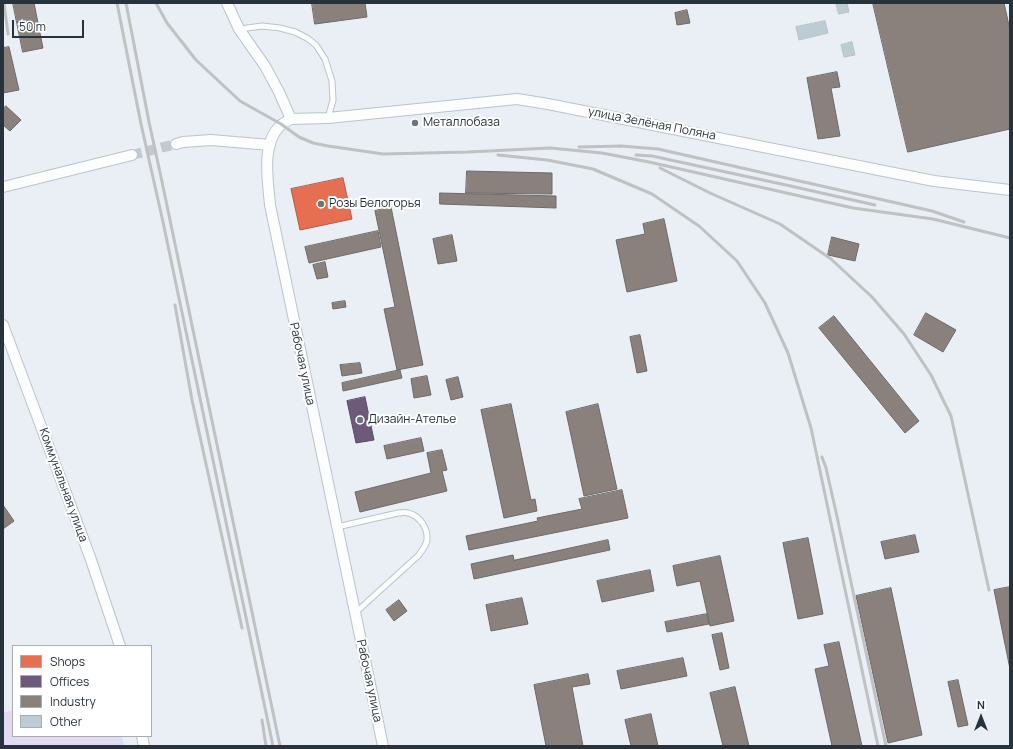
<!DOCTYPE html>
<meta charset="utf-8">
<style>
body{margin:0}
#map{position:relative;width:1013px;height:749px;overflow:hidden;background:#e9eff4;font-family:Manrope,sans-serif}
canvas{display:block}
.frame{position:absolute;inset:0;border:4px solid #27333c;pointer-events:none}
.legend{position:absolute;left:12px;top:645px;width:140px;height:92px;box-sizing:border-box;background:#fff;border:1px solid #a9adb1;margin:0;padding:5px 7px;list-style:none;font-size:12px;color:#27333c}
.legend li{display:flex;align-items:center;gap:8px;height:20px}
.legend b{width:20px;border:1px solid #a9adb1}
.north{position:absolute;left:961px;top:697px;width:40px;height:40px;-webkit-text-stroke:3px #fff;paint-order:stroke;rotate:0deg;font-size:11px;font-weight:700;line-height:16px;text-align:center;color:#27333c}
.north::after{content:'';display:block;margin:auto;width:14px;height:18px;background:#27333c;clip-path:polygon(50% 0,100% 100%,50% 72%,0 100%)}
.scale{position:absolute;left:12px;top:20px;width:72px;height:18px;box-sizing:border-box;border:2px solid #27333c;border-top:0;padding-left:5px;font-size:12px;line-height:14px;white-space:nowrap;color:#27333c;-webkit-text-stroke:3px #fff;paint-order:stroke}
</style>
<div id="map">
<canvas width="1013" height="749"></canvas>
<div class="frame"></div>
<ul class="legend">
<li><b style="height:11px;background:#e76f51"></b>Shops</li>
<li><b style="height:11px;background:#6d597a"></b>Offices</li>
<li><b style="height:11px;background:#8a817c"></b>Industry</li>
<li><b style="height:11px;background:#bbcdd2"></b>Other</li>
</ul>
<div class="north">N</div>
<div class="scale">50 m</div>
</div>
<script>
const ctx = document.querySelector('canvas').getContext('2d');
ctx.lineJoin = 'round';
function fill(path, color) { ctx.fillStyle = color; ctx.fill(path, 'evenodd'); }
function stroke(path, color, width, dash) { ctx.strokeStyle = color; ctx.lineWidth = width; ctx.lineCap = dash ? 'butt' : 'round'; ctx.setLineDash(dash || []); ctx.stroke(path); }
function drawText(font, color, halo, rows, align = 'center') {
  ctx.font = font + ' Manrope,sans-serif'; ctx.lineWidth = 4; ctx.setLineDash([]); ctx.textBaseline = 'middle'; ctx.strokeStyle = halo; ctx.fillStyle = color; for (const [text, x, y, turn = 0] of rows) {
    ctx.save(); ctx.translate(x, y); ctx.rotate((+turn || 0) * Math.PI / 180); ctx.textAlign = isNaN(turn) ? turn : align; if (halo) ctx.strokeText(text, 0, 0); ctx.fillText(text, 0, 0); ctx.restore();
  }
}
fill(new Path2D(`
 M13,710V736H122L124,746H3V713Z`), '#e2daf3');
const shops = new Path2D(`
 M343,178L352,219L300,230L291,189Z`);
fill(shops, '#e76f51');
stroke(shops, '#ad5d4b', 1);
const offices = new Path2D(`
 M365,397L374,440L356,443L347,401Z`);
fill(offices, '#6d597a');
stroke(offices, '#584e67', 1);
const industry = new Path2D(`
 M13,3H34L43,48L23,52Z
 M312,3H365L367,17L315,24Z
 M873,3H1004L1010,30V129L908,152Z
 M687,10L690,23L677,25L675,13Z
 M9,47L19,90L3,93V48Z
 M837,72L840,87L831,88L840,136L818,139L807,78Z
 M6,106L21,120L10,131L3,125V109Z
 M467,171L552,173V194L466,193Z
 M440,193L556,196V208L440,204Z
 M391,207L423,365L397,370L384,309L395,307L375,211Z
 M664,219L677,281L627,292L616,240L645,234L643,224Z
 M378,231L381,247L309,263L305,247Z
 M452,235L457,261L438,264L433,239Z
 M832,237L859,244L855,261L828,255Z
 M325,262L328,277L317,279L313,265Z
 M345,301L346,307L333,309L332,303Z
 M926,313L956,330L943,352L914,335Z
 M834,316L919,421L905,433L819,328Z
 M640,335L647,371L637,373L630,337Z
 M360,363L362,373L342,376L340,365Z
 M400,370L402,378L343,391L342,383Z
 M427,376L431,395L414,398L411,379Z
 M458,377L463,397L451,400L446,380Z
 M511,404L531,500L535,499L537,511L504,518L481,410Z
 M598,404L617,489L584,496L566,412Z
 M421,438L424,451L387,459L384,446Z
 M442,450L447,470L442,471L447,491L360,512L355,492L431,473L427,453Z
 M622,490L628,518L469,550L466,536L538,521L537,518L582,509L579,499Z
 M3,505L14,521L3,529Z
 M915,535L919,552L885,559L881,542Z
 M808,538L823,614L798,619L783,543Z
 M608,540L610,550L474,579L471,564L513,555L514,560Z
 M720,556L734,621L710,626L700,581L677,586L673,566Z
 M650,570L654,591L602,602L597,581Z
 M1010,587V669L994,590Z
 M891,588L922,735L888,743L856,596Z
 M522,598L528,624L491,631L486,605Z
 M399,600L407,611L394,621L386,610Z
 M707,614L709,624L667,632L665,622Z
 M722,633L729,668L720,670L712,635Z
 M839,642L862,746H832L815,669L829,666L824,645Z
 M683,658L687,676L621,689L617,671Z
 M588,674L590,684L572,687L583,746H546L534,685Z
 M958,680L968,725L958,727L948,682Z
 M735,687L749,746H723L710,693Z
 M651,714L658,746H631L625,720Z`);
fill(industry, '#8a817c');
stroke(industry, '#6c6a69', 1);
const building = new Path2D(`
 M836,3H847L849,12L839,14Z
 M825,21L828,33L799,40L796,27Z
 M852,42L855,55L844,57L841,45Z`);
fill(building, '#bbcdd2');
stroke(building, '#b8c2c6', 1);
stroke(new Path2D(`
 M132,155L176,144`), '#c2c9cf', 10, [10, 5]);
const lane = new Path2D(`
 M240,29L262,26L280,28L295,32L307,38L316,45L325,59L332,81L333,100L328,118
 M337,527L398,513C401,513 405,512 408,513C420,516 428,528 427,540C426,546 422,550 419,555L355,613`);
const street = new Path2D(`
 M227,3L239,29L265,66L279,92L291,119C288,121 283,123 280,126C261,144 268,181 270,205L383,746
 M291,119L328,118L517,99L548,104L934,181L1010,190
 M176,144L183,142L211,140L270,145
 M3,187L132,155
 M3,325L90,557L120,646
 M142,736L144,746`);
stroke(lane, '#bbc4ca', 7);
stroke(street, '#bbc4ca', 12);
stroke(lane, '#fcfdfd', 5);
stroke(street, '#fcfdfd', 10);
stroke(new Path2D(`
 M4,3L8,34
 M117,3L141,124L163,222L273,746
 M126,3L149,122L161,177L280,746
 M156,3L167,23L196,60L240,101L281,124L299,137L313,143L328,146L383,154L468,152L550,148L602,153L649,162L853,208L933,219L1010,238
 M579,147L621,146L658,149L932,211L964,222
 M498,155L547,160L593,169L652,194L699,226L737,261L765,303L788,353L811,428L878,746
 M636,155L652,156L786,185L875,205
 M660,168L710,193L780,224L831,259L872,297L904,334L931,375L951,416L989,590
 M175,305L192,400L242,628
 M822,457L826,468L836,512L886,746
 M262,720L266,746`), '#bfc1c3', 3);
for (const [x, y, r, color] of [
 [415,123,4,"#6b757c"],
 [321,204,4,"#6b757c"],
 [360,420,4,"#6b757c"]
]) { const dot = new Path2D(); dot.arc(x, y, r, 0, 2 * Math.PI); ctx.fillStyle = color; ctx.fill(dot); stroke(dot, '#fff', 1.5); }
drawText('12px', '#27333c', '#fff', [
 ["Металлобаза",423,123],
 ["Розы Белогорья",329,204],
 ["Дизайн-Ателье",368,420]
], 'left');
drawText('12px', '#27333c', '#fff', [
 ["улица Зелёная Поляна",652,124,11],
 ["Рабочая улица",302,364,78],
 ["Коммунальная улица",63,485,70],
 ["Рабочая улица",369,681,78]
]);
</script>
